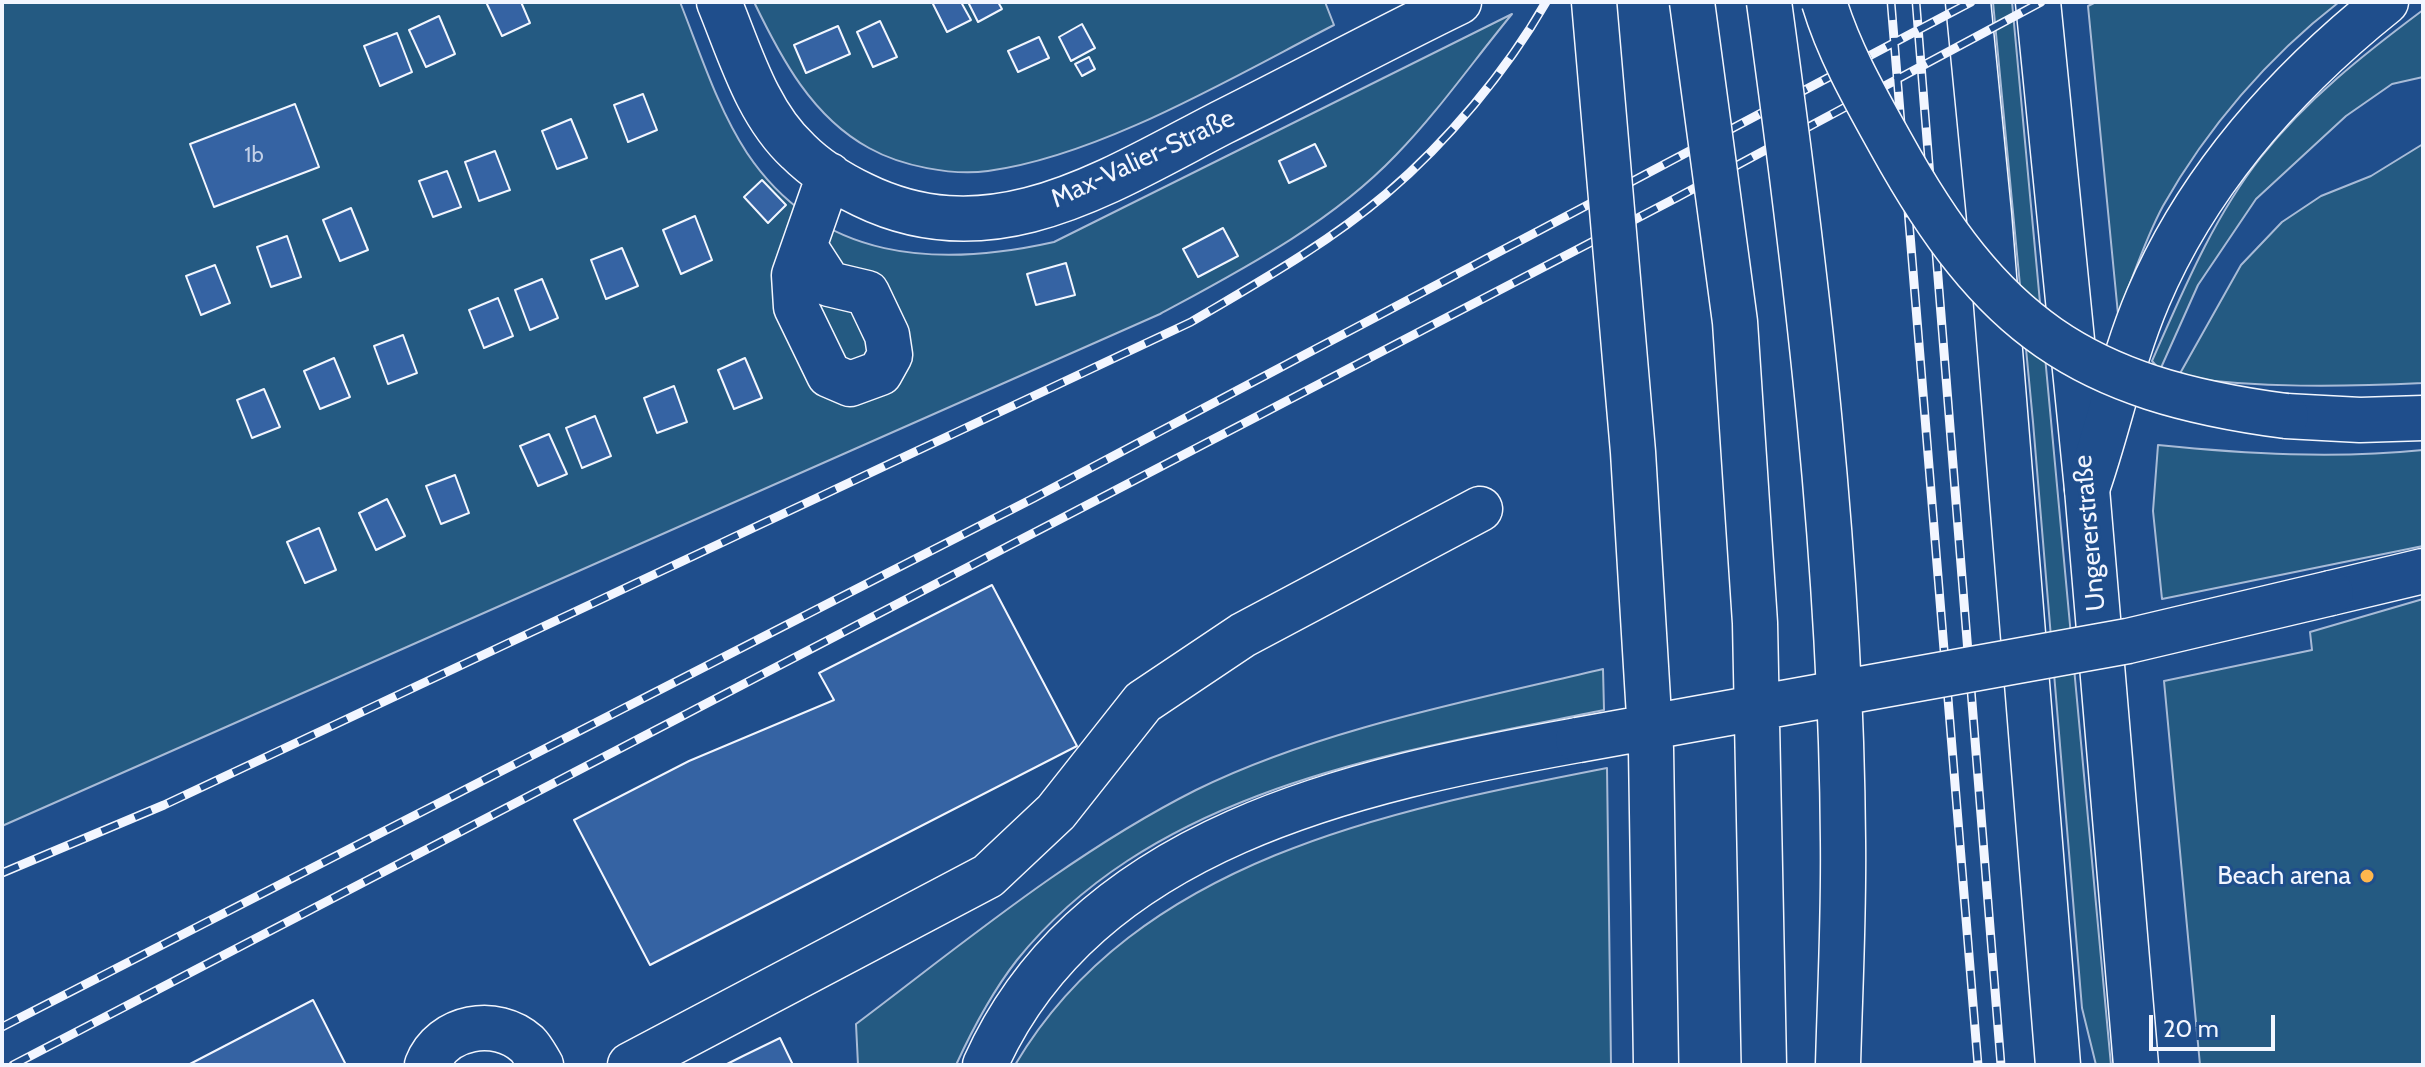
<!DOCTYPE html>
<meta charset="utf-8">
<style>
body{margin:0}
#map{position:relative;width:2425px;height:1067px;overflow:hidden;background:#1f4e8c;font-family:Cabin,sans-serif}
canvas{display:block}
.frame{position:absolute;inset:0;border:4px solid #f2f6ff;pointer-events:none}
.scale{position:absolute;left:2149px;top:1015px;width:126px;height:36px;box-sizing:border-box;border:4px solid #f2f6ff;border-top:0;padding-left:10px;font-size:24px;line-height:28px;white-space:nowrap;color:#f2f6ff;-webkit-text-stroke:6px #1f4e8c;paint-order:stroke}
</style>
<div id="map">
<canvas width="2425" height="1067"></canvas>
<div class="frame"></div>
<div class="scale">20 m</div>
</div>
<script>
const ctx = document.querySelector('canvas').getContext('2d');
ctx.lineJoin = 'round';
function fill(path, color) { ctx.fillStyle = color; ctx.fill(path, 'evenodd'); }
function stroke(path, color, width, dash) { ctx.strokeStyle = color; ctx.lineWidth = width; ctx.lineCap = dash ? 'butt' : 'round'; ctx.setLineDash(dash || []); ctx.stroke(path); }
function drawText(font, color, halo, rows, align = 'center') {
  ctx.font = font + ' Cabin,sans-serif'; ctx.lineWidth = 6; ctx.setLineDash([]); ctx.textBaseline = 'middle'; ctx.strokeStyle = halo; ctx.fillStyle = color; for (const [text, x, y, turn = 0] of rows) {
    ctx.save(); ctx.translate(x, y); ctx.rotate((+turn || 0) * Math.PI / 180); ctx.textAlign = isNaN(turn) ? turn : align; if (halo) ctx.strokeText(text, 0, 0); ctx.fillText(text, 0, 0); ctx.restore();
  }
}
const green = new Path2D(`
 M2,2H680C700,52 717,107 747,153C820,262 938,268 1054,242L1512,14C1474,60 1438,112 1396,155C1330,224 1243,269 1160,314L2,826Z
 M754,2H1325L1334,25C1233,77 1100,156 988,171C952,176 901,166 869,148C812,117 781,58 754,2Z
 M1993,2H2012L2111,1065H2096L2082,1008L2033,422Z
 M2096,2H2339C2268,57 2207,128 2163,206C2145,239 2133,278 2118,314L2088,6Z
 M2423,10V77L2392,84L2346,116L2256,199L2198,285L2160,370L2152,361C2183,291 2213,218 2261,157C2307,99 2364,54 2423,10Z
 M2423,144V383C2341,387 2260,388 2178,377L2241,265L2282,222L2321,196L2371,176Z
 M2158,445C2247,454 2334,459 2423,450V546L2162,599L2153,511Z
 M2423,599V1065H2200L2164,681L2312,650L2310,632Z
 M1603,669L1604,710C1399,752 1157,786 1017,960C992,992 973,1028 956,1065H858L856,1024C966,941 1073,852 1196,790C1317,730 1472,700 1603,669Z
 M1607,768L1611,1065H1015C1137,859 1391,810 1607,768Z`);
fill(green, '#245a82');
stroke(green, '#a8bbd7', 2);
const building = new Path2D(`
 M486,2H521L530,23L502,36Z
 M936,2H961L971,20L947,32L933,4Z
 M968,2H998L1002,9L978,22Z
 M439,16L455,54L426,67L409,30Z
 M880,21L897,57L873,67L857,32Z
 M1082,24L1095,48L1071,61L1059,37Z
 M838,26L850,54L806,73L794,45Z
 M397,33L412,72L380,86L364,46Z
 M1039,37L1049,58L1018,72L1008,51Z
 M1089,57L1095,69L1082,76L1075,64Z
 M643,94L657,130L628,142L614,105Z
 M295,104L319,167L214,207L190,144Z
 M571,119L587,158L557,169L542,131Z
 M1315,144L1326,166L1289,183L1279,161Z
 M495,151L510,190L479,201L465,162Z
 M447,171L461,207L433,217L419,181Z
 M762,180L786,205L768,223L744,197Z
 M351,208L368,250L340,261L323,220Z
 M695,216L712,260L681,274L663,230Z
 M1223,228L1238,256L1198,277L1183,249Z
 M287,236L301,277L271,287L257,247Z
 M622,248L638,286L606,299L591,260Z
 M1066,263L1075,295L1036,305L1027,274Z
 M215,265L230,303L201,315L186,276Z
 M542,279L558,318L530,330L515,290Z
 M498,298L513,336L484,348L469,310Z
 M403,335L417,373L388,384L374,346Z
 M334,358L350,397L320,409L304,371Z
 M745,358L762,398L734,409L718,370Z
 M674,386L687,422L657,433L644,398Z
 M264,389L280,427L252,438L237,400Z
 M595,416L611,456L582,468L566,428Z
 M549,434L567,474L538,486L520,446Z
 M455,475L469,513L441,524L426,486Z
 M387,499L405,536L376,550L359,513Z
 M319,528L336,570L305,583L287,542Z
 M992,585L1077,746L650,965L574,820L689,761L834,700L819,673Z
 M313,1000L346,1065H188Z
 M780,1038L793,1065H725L743,1056Z`);
fill(building, '#3563a3');
stroke(building, '#f2f6ff', 2);
const minor = new Path2D(`
 M719,2C740,53 757,113 798,151C816,169 840,184 863,195C992,258 1107,182 1221,123C1301,83 1379,41 1459,2
 M805,247L829,284L867,293L887,335L890,355L880,373L850,384L829,375L796,307L794,275L829,175
 M427,1065C442,1026 496,1016 527,1044C533,1050 537,1059 541,1065
 M630,1065L988,876L1056,812L1143,702L1243,635L1480,509`);
const major = new Path2D(`
 M1968,2L1989,215L2058,1065
 M2038,2L2087,489L2136,1065`);
const highway = new Path2D(`
 M2286,416L2360,420L2423,418
 M2087,489C2109,426 2122,359 2148,298C2199,178 2286,82 2386,2
 M2331,593L2423,571
 M985,1065C1087,836 1357,780 1578,740`);
stroke(minor, '#f2f6ff', 47);
stroke(major, '#f2f6ff', 47);
stroke(highway, '#f2f6ff', 47);
stroke(minor, '#1f4e8c', 44);
stroke(major, '#1f4e8c', 44);
stroke(highway, '#1f4e8c', 44);
const rail = new Path2D(`
 M1891,2L1978,1065
 M1916,2L2001,1065
 M2,873L164,805L1191,322C1257,283 1327,244 1386,194C1447,142 1506,72 1546,2
 M2,1027L1034,498L1971,2
 M13,1065L1678,197L2041,2`);
stroke(rail, '#f2f6ff', 9);
stroke(rail, '#1f4e8c', 6, [18]);
const highwayBridge = new Path2D(`
 M1594,2L1633,452L1651,749L1656,1065
 M1692,2L1735,322L1755,623L1764,1065
 M1769,2C1807,279 1841,560 1843,841C1844,915 1840,990 1838,1065
 M1824,2C1839,52 1866,99 1891,144C1991,325 2080,389 2286,416
 M1578,740L2128,641L2331,593`);
stroke(highwayBridge, '#f2f6ff', 47, []);
stroke(highwayBridge, '#1f4e8c', 44);
for (const [x, y, r, color] of [
 [2367,876,8,"#ffb74d"]
]) { const dot = new Path2D(); dot.arc(x, y, r, 0, 2 * Math.PI); ctx.fillStyle = color; ctx.fill(dot); stroke(dot, '#1f4e8c', 3); }
drawText('22px', '#c3d1e8', null, [
 ["1b",254,156]
]);
drawText('26px', '#f2f6ff', '#1f4e8c', [
 ["Max-Valier-Straße",1143,159,-25],
 ["Ungererstraße",2090,533,-95]
]);
drawText('26px', '#f2f6ff', '#1f4e8c', [
 ["Beach arena",2351,876]
], 'right');
</script>
